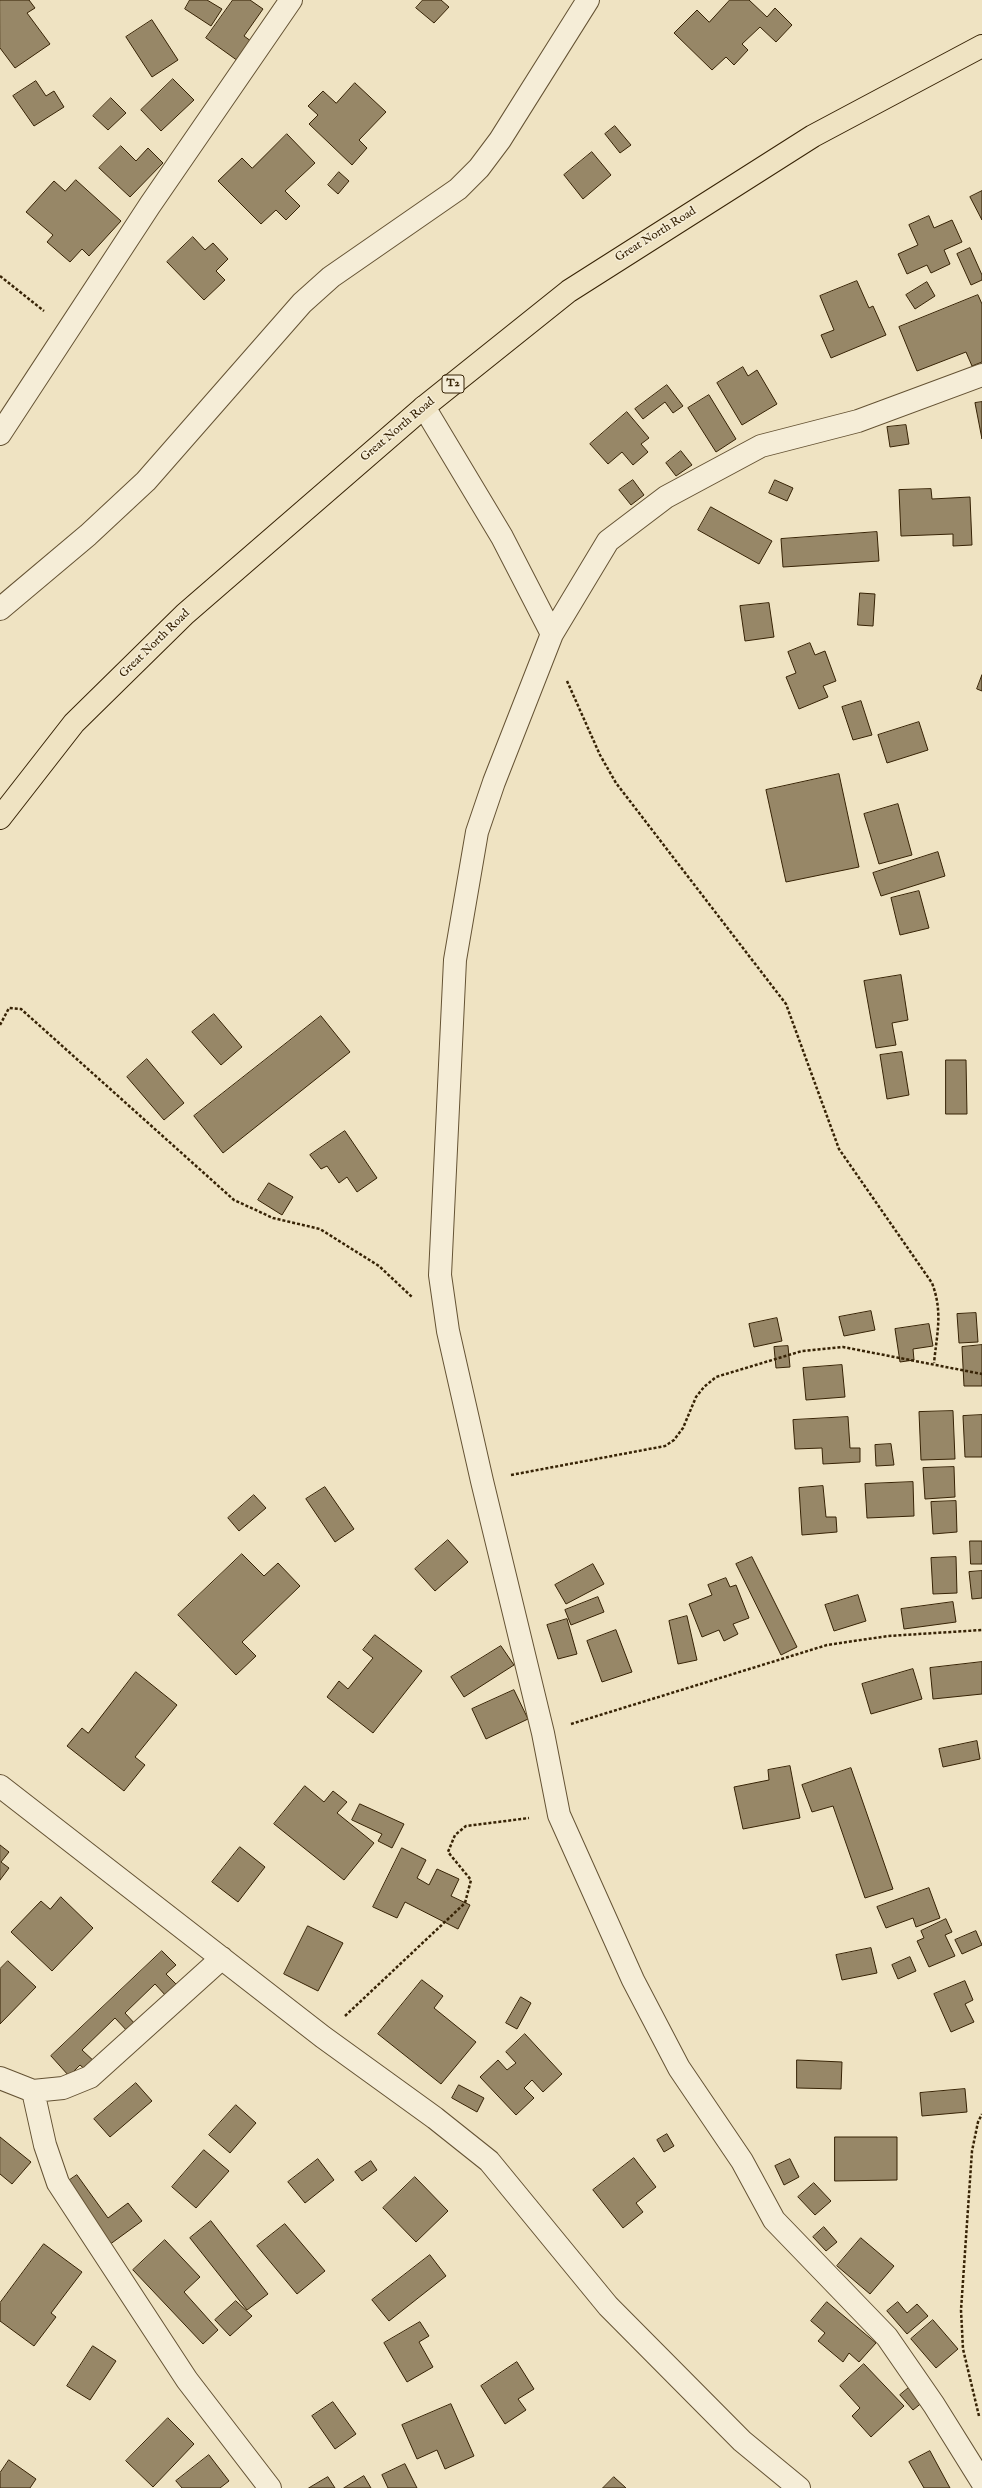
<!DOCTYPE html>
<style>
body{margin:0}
canvas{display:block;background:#efe3c2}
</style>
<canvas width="982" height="2488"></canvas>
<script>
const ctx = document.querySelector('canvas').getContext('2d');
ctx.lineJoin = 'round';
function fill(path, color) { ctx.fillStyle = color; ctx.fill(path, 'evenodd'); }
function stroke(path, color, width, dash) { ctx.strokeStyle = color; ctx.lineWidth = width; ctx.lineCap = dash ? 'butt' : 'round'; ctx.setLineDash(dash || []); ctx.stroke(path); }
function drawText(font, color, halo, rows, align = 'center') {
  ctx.font = font + ' "IM FELL English",serif'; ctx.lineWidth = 3; ctx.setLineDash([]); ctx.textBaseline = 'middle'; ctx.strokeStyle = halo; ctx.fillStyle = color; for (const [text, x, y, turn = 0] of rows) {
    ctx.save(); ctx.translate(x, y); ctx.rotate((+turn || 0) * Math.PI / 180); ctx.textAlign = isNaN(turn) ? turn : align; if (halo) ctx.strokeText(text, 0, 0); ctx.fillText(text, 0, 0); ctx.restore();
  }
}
const building = new Path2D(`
 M0,0H29L35,8L27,13L50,44L15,68L0,48Z
 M190,0H207L222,9L211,26L185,9Z
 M233,0H250L263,9L244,36L259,47L245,66L206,38Z
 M423,0H441L449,7L434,23L416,8Z
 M730,0H749L767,17L775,8L792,25L776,42L760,27L742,44L748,50L734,65L726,57L712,70L674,33L697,10L709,22Z
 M152,20L178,60L152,77L126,37Z
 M173,79L194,100L161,131L141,110Z
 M36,81L46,96L54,91L64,107L34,126L13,96Z
 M355,83L386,112L359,140L367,148L352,165L309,124L318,115L308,106L323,91L336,103Z
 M111,98L126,113L108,130L93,116Z
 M615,126L631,145L620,153L605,134Z
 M287,134L315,163L285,191L300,206L286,220L276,210L261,224L218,181L242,158L252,168Z
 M121,146L136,161L148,148L163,163L130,197L99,168Z
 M592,152L611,175L583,199L564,175Z
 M339,172L349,181L338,194L328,185Z
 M76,180L121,221L89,256L82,249L70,262L47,242L53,235L26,212L54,181L65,191Z
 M982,191V220L970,197Z
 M929,216L934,228L952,220L962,242L944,250L950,264L931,273L927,265L907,274L898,254L918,245L909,225Z
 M193,237L205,250L213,243L228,259L216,271L225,280L204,300L167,262Z
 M970,248L982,275V280L971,285L957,254Z
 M857,281L869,308L873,306L886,335L831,358L821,335L834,330L820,296Z
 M927,282L935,296L915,309L906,295Z
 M978,295L982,304V362L972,366L966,352L917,371L899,327Z
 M743,367L748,376L757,370L777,404L742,425L717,383Z
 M667,385L683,406L673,413L665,402L643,419L635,409Z
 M709,395L736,439L716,452L688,408Z
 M982,402V439L975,403Z
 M627,412L649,438L641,444L648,452L633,465L622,452L608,464L590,444Z
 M906,425L909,444L890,447L887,427Z
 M681,451L692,465L676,476L666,463Z
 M633,480L644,495L631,505L619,490Z
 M775,480L793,488L787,501L769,493Z
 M931,489L932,499L970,497L972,545L953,546V534L901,536L899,490Z
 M711,507L772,541L759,564L698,530Z
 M877,532L879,561L783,567L781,539Z
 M860,593L875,594L873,626L858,625Z
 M769,603L774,637L745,641L740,606Z
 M810,643L815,655L825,651L836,681L823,686L828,697L799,709L786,677L796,673L788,652Z
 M982,675V691L977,689Z
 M861,701L872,735L853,740L842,707Z
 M919,722L928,750L887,763L878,735Z
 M839,774L859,867L786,882L766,790Z
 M898,804L912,855L879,864L864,814Z
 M938,852L945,876L881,896L873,873Z
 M919,891L929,928L900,935L891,898Z
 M901,975L908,1020L892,1023L896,1045L876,1048L864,981Z
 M214,1014L242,1047L221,1065L192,1032Z
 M321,1016L350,1052L223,1153L194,1116Z
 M902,1052L909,1095L887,1099L880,1055Z
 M147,1059L184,1103L164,1120L127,1077Z
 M946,1060H966L967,1114H946Z
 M345,1131L377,1178L357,1192L347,1177L339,1183L327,1166L321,1169L310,1155Z
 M269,1183L293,1197L282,1215L258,1200Z
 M871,1311L875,1330L844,1336L839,1317Z
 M976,1313L978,1342L959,1343L957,1314Z
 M777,1318L782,1341L754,1347L749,1324Z
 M929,1324L933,1346L913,1349L914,1360L900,1362L895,1329Z
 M982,1345V1386H964L962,1347Z
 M788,1346L790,1367L776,1368L774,1347Z
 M842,1365L845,1397L806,1400L803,1368Z
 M953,1411L955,1459L921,1460L919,1412Z
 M982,1415V1457H965L963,1416Z
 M848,1417L850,1448H860V1462L823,1464L822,1448L795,1449L793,1420Z
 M891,1444L894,1465L876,1466L875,1445Z
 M954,1467L955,1497L925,1499L923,1468Z
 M913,1482L914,1516L867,1518L865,1484Z
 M823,1486L826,1517H836L837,1532L802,1535L799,1488Z
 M325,1487L354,1529L335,1542L306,1499Z
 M254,1495L266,1508L239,1531L228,1518Z
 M956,1501L957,1532L933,1534L931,1502Z
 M448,1540L468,1562L435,1591L415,1569Z
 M970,1541H982V1564H971Z
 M242,1554L264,1576L278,1563L300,1586L242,1642L256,1656L236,1675L178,1615Z
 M752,1557L797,1647L781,1655L736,1564Z
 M956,1557L957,1593L933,1594L931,1558Z
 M593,1564L604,1584L566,1604L555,1585Z
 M982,1571V1598L972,1599L969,1572Z
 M726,1578L730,1587L736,1585L749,1618L733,1624L738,1634L724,1641L719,1630L702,1637L689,1604L712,1595L708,1585Z
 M858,1595L866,1621L834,1631L825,1605Z
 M598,1597L604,1612L571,1625L565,1610Z
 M953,1602L956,1622L904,1629L901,1609Z
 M687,1616L697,1660L678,1664L669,1621Z
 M567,1619L577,1654L558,1659L547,1625Z
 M616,1630L632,1672L602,1682L587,1641Z
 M375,1635L422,1671L373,1733L327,1697L339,1681L348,1689L373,1658L363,1650Z
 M501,1646L514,1665L464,1697L451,1677Z
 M982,1662V1694L933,1699L930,1668Z
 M913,1669L922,1699L871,1714L862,1684Z
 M136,1672L177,1705L135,1757L145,1765L124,1791L67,1746L82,1728L88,1733Z
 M514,1690L528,1719L486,1739L472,1709Z
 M977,1741L980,1759L943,1767L939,1749Z
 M790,1766L800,1818L743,1829L734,1787L769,1780L768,1770Z
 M851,1768L893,1889L865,1898L833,1806L812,1812L802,1785Z
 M305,1786L324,1802L333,1791L347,1802L337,1813L374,1843L344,1880L274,1824Z
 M360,1804L404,1824L392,1848L378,1841L382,1834L352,1820Z
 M0,1845L9,1852L1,1862L9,1868L0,1880Z
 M240,1847L265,1867L238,1902L212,1882Z
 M402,1848L426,1860L417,1878L429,1885L437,1869L459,1879L451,1896L470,1905L458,1929L405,1902L397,1918L373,1907Z
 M929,1888L940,1918L916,1927L913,1918L886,1928L877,1907Z
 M61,1897L93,1928L52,1971L11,1932L41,1901L50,1909Z
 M946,1919L952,1932L945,1935L955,1956L929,1967L917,1941L924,1938L921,1931Z
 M308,1926L343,1943L318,1991L284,1974Z
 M976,1931L982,1945L962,1954L955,1940Z
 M871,1948L877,1973L842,1980L836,1955Z
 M162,1951L176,1965L166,1974L178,1986L167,1997L155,1984L125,2013L136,2025L129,2033L115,2018L82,2050L97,2064L88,2072L80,2065L69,2076L51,2056Z
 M910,1957L916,1971L898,1979L892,1965Z
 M8,1961L36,1987L0,2024V1969Z
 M422,1980L443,1996L434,2008L476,2042L441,2084L378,2034Z
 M965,1981L973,2000L965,2004L974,2022L951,2032L934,1994Z
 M521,1997L531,2003L517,2029L506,2023Z
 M525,2034L562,2074L543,2092L532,2080L524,2088L534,2098L516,2115L480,2077L498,2060L507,2070L516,2063L506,2052Z
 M797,2060L842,2062L841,2089L797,2088Z
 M136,2083L152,2101L110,2137L94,2119Z
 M459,2085L484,2098L477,2112L452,2098Z
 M965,2089L967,2112L922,2116L920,2093Z
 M236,2105L256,2123L230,2153L209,2135Z
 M667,2134L674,2146L664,2152L657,2140Z
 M0,2137L31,2162L12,2184L0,2174Z
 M835,2137H897V2180L835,2181Z
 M204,2150L229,2171L196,2208L172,2187Z
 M634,2158L656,2187L636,2203L643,2212L623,2228L593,2190Z
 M318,2159L334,2180L305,2203L288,2182Z
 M790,2159L799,2177L784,2185L775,2166Z
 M371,2161L377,2170L362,2181L355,2172Z
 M77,2175L108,2218L128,2203L142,2221L109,2245L64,2184Z
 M415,2177L448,2211L416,2242L383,2208Z
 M814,2183L831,2201L815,2215L798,2197Z
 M211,2221L268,2294L247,2310L190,2238Z
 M285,2224L325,2271L297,2294L257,2246Z
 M824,2227L837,2242L826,2251L813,2237Z
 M861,2238L894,2266L870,2294L837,2266Z
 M165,2240L200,2277L184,2292L218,2330L203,2344L133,2270Z
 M44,2244L82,2272L51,2313L56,2317L34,2346L0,2321V2303Z
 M430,2255L446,2276L389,2321L372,2300Z
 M236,2301L252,2316L230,2336L215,2320Z
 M827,2302L876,2343L859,2362L849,2353L843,2362L818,2341L825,2333L811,2321Z
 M898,2302L907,2313L917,2304L928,2316L907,2334L887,2311Z
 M933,2320L958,2349L936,2368L911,2339Z
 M420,2322L429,2336L419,2342L433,2367L407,2382L384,2343Z
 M93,2346L116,2361L90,2400L67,2386Z
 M517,2362L534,2389L518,2399L526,2410L505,2424L481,2386Z
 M864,2364L904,2406L871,2437L852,2416L860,2408L840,2386Z
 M911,2386L924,2401L913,2410L900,2395Z
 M333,2402L356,2434L335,2449L312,2416Z
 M451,2404L474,2456L445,2469L437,2450L417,2459L402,2425Z
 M168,2418L194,2444L153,2487L126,2461Z
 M930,2451L950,2488H924L909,2462Z
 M209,2455L229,2481L220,2488H182L176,2481Z
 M9,2460L36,2479L30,2488H0V2473Z
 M405,2464L417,2488H388L382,2475Z
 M364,2476L371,2488H344Z
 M328,2477L335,2488H309Z
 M614,2477L626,2488H603Z`);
fill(building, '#978767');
stroke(building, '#372305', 1);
const minor = new Path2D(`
 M424,407L502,537L552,634L494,782L477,832L455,960L440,1275L448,1331L482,1481L543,1733L559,1815L633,1980L679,2068L742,2161L774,2220L887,2337L934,2405L982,2482
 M0,434L150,205L291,0
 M0,609L88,535L146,481L302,303L331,277L458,189L479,168L500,140L588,0
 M552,634L608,541L666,497L761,446L858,421L982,375
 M0,1786L323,2037L435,2118L489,2161L608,2306L742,2441L799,2488
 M0,2078L33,2091L63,2088L90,2077L222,1958
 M33,2091L45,2145L58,2183L187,2380L270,2488`);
const trunk = new Path2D(`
 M0,818L74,723L185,614L424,407L569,291L813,136L982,46`);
stroke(minor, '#655334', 24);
stroke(trunk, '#372305', 24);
stroke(new Path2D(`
 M0,276L44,311
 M567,681L600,755L616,783L786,1004L839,1149L932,1283C943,1312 937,1333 934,1363
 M0,1025L9,1008L21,1009L234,1200L273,1218L320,1229L379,1266L412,1297
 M511,1475L665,1446L674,1440L683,1428L696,1397L704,1387L716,1377L802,1351L843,1347L982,1374
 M571,1724L827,1645L888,1636L982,1630
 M345,2016L465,1903L471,1880L448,1852L455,1835L466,1826L529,1818
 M979,2416L963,2349L961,2310L972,2151L978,2122L982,2114`), '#372305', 2.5, [3, 2]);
stroke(minor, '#f5edd7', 22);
stroke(trunk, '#efe3c2', 22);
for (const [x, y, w] of [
 [453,384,22]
]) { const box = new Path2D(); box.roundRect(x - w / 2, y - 9, w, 18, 3); ctx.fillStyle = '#f5edd7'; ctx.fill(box); stroke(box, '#372305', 1); }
drawText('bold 11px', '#372305', null, [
 ["T2",453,384]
]);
drawText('12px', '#372305', '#f5edd7', [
 ["Great North Road",656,235,-32],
 ["Great North Road",398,430,-40],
 ["Great North Road",155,644,-44]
]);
</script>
